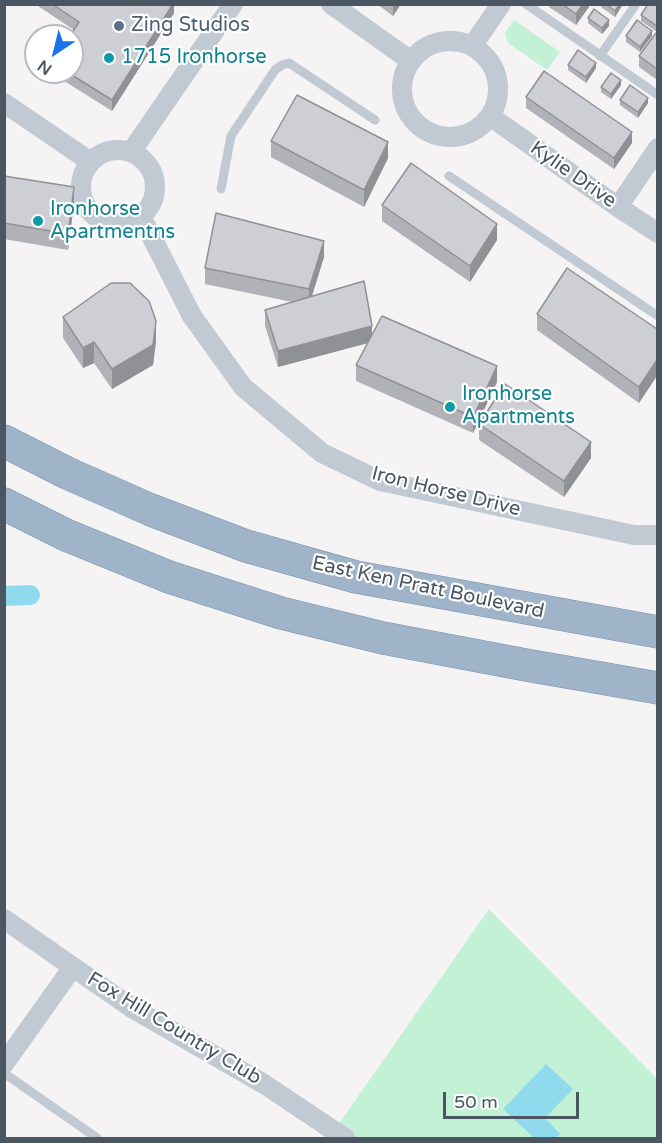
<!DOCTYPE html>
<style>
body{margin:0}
#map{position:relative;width:662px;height:1143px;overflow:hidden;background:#f5f3f3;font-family:"Varela Round",sans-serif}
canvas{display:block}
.frame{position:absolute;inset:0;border:6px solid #4a5661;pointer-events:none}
.north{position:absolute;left:24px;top:24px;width:60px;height:60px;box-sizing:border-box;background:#fff;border:2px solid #b7bbc0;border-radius:50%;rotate:215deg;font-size:16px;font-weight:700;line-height:24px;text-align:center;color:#4a5661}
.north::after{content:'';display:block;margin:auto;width:21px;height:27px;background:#1a73e8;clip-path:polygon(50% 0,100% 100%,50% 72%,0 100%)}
.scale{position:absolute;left:443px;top:1092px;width:136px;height:27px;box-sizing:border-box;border:3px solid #4a5661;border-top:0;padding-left:8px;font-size:18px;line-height:21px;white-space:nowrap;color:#4a5661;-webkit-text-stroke:4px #fff;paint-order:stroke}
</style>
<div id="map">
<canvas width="662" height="1143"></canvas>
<div class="frame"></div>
<div class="north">N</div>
<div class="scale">50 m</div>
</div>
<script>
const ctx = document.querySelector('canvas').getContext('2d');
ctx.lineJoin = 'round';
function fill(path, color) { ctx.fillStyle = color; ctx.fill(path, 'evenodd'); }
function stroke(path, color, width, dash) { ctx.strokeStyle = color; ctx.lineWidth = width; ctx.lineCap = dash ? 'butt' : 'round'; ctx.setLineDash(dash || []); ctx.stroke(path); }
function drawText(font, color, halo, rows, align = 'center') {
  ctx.font = font + ' "Varela Round",sans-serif'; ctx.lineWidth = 4.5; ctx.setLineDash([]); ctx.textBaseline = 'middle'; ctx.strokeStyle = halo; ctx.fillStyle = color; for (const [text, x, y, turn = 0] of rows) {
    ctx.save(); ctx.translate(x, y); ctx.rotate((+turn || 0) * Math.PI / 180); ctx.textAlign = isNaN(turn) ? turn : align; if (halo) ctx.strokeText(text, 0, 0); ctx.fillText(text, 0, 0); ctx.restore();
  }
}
fill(new Path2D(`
 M514,20L560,52L547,70L508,43L505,33Z
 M489,909L657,1079V1138H329Z`), '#c3f1d5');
fill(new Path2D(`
 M546,1064L573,1089L545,1118L560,1134L556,1138H534L503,1109Z`), '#90daee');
stroke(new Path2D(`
 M4,596L30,595`), '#90daee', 20);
const trunk = new Path2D(`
 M4,441L67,473L151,510L246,546L356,577L658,632
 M4,504L66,535L169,577L281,613L383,638L526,665L658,688`);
stroke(trunk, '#7690ad', 33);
stroke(new Path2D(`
 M526,4L658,95
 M600,56L636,4
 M449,176L658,316
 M221,189L231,136L275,70L282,65L289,63L375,120
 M4,1073L97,1138`), '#c1cad2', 9);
stroke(new Path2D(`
 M331,4L411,61
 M402 89a48 48 0 1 1 96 0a48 48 0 1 1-96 0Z
 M473,45L501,4
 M4,103L91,162
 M490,116L618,207L658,233
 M81 187a37 37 0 1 1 74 0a37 37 0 1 1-74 0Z
 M131,152L233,4
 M618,207L658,148
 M141,216L192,316L243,387L322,453L380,481L634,535H658
 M4,919L132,1008L264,1084L345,1138
 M4,1064L73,967`), '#c1cad2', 20);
stroke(trunk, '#9fb4c9', 32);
fill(new Path2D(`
 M35,4H174V13L112,111L53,74V72H72L74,30Z
 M377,4H401L393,16Z
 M549,4H591L576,25L549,7Z
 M601,4H623L615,17L601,7Z
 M657,6V32L641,21V15Z
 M588,18L609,26L602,34L588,23Z
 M657,33V80L639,67V56Z
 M626,36H652L640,52L626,42Z
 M568,65L596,68L586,83L568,70Z
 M621,85L611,99L601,92V87Z
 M526,97L632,143L614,169L526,108Z
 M620,100L648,103L638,118L620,105Z
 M271,141L388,158L364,207L271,157Z
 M4,176L74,203L68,250L4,239Z
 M382,205L497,240L470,282L382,221Z
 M324,257L312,296L372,335L497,382L473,433L356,381V365L367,343L278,367L265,326V310L292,302L205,284V268Z
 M537,314L657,329L639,403L537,330Z
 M63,317L156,341L153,365L112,389L94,363L83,368L63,338Z
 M479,424L591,458L564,497L479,440Z`), '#b0b2b7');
fill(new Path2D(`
 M173,4H174V13L112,111V100Z
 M393,4H401L393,16Z
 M583,4H591L576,25V14Z
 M620,4H623L615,17V11Z
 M609,20V26L602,34V28Z
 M652,31V36L640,52V47Z
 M596,63V68L586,83V77Z
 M621,80V85L611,99V94Z
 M648,98V103L638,118V112Z
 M632,132V143L614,169V158Z
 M388,142V158L364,207V190Z
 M74,187V203L68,250V234Z
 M497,224V240L470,282V266Z
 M324,241V257L309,305V289Z
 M156,321V341L153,365L112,389V369Z
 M372,326V342L278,367V351Z
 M94,342V363L83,368V348Z
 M657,360V376L639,403V387Z
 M497,366V382L473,433V417Z
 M591,442V458L564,497V481Z`), '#909195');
const building = new Path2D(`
 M52,4H173L112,100L67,72H72V36H70L79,22Z
 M562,4H583L576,14Z
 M606,4H620L615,11Z
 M648,4H656L657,6V26L641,15Z
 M594,9L609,20L602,28L588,18Z
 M637,20L652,31L640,47L626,36Z
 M656,33H657V69L639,56Z
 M578,50L596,63L586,77L568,65Z
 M544,71L632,132L614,158L526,97Z
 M611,73L621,80L611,94L601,87Z
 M630,85L648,98L638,112L620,100Z
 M297,95L388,142L364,190L271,141Z
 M411,163L497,224L470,266L382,205Z
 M4,176L74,187L68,234L4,223Z
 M216,213L324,241L309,289L205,268Z
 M567,268L657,329V360L639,387L537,314Z
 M364,281L372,326L278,351L265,310Z
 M111,283H130L149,301L156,321L153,345L112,369L94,342L83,348L63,317Z
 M382,316L497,366L473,417L356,365Z
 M505,384L591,442L564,481L479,424Z`);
fill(building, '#cdcfd5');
stroke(building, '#909195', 1.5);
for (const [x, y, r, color] of [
 [119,26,6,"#5c6f8a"],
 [109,58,6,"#0f9aa8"],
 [38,221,6,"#0f9aa8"],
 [450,407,6,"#0f9aa8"]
]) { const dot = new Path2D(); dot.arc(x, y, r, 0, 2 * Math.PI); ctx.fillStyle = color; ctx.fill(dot); stroke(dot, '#fff', 2); }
drawText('20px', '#4e5e75', '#fff', [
 ["Zing Studios",131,26]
], 'left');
drawText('20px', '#0d838f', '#fff', [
 ["1715 Ironhorse",121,58],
 ["Ironhorse",50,210],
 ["Apartmentns",50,233],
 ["Ironhorse",462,395],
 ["Apartments",462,418]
], 'left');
drawText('20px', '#4a5661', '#fff', [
 ["Kylie Drive",573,175,35],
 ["Iron Horse Drive",446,492,14],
 ["East Ken Pratt Boulevard",428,588,12],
 ["Fox Hill Country Club",174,1029,31]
]);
</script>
